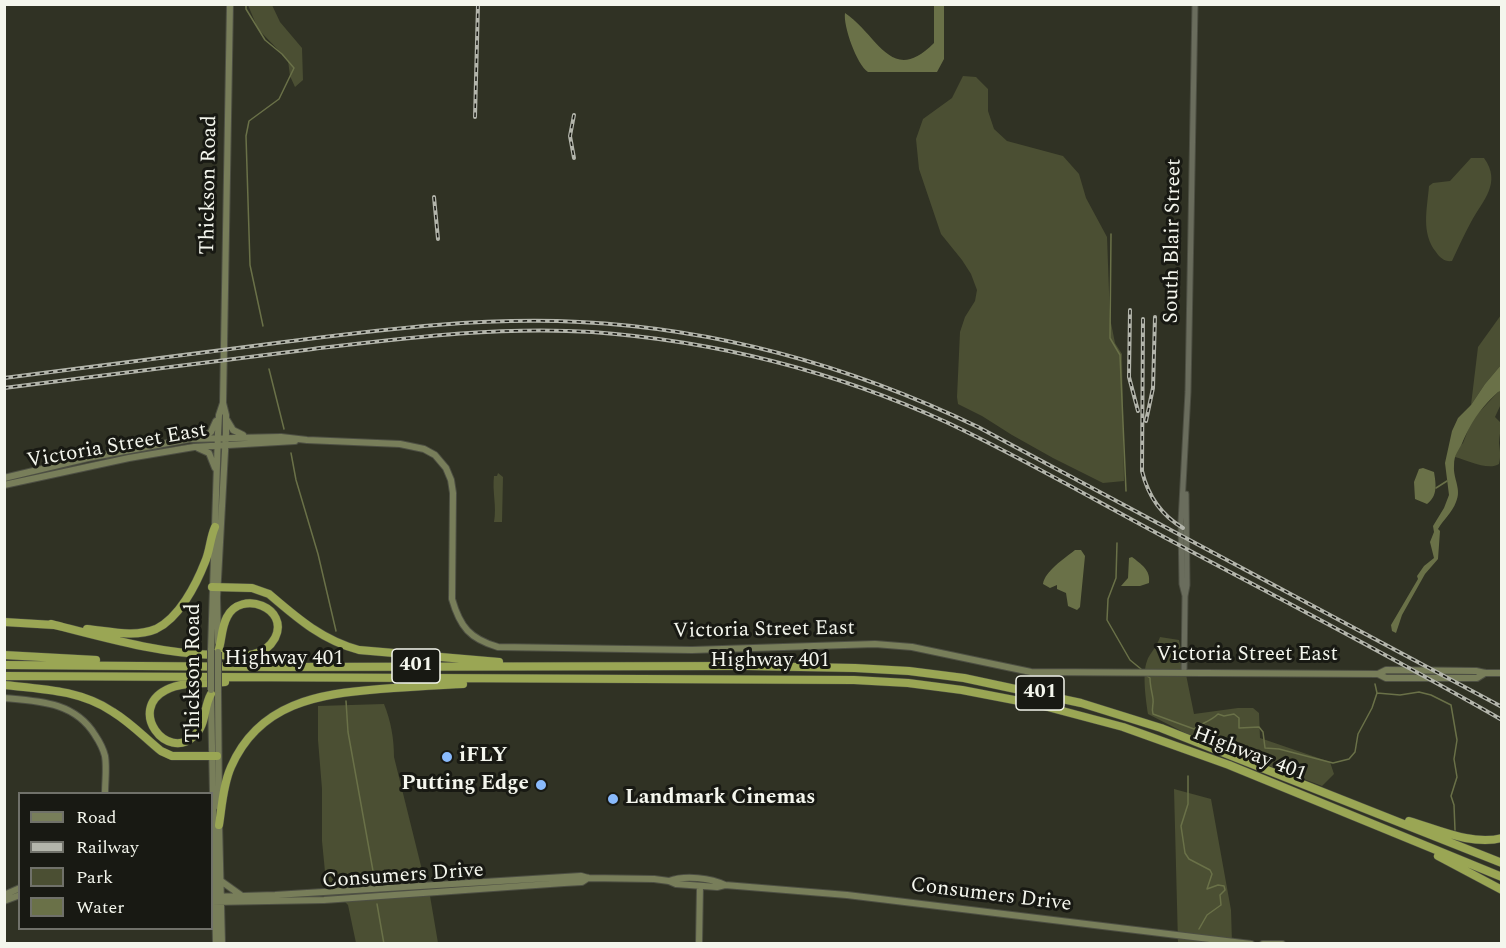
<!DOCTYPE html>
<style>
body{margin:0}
#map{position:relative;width:1506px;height:948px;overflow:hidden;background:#303224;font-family:Spectral,serif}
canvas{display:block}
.frame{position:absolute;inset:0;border:6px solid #f4f6ed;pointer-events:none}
.legend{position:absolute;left:18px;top:792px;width:195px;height:138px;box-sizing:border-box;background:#181913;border:2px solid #70716a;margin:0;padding:8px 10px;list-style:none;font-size:18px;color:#f4f6ed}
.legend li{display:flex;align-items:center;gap:12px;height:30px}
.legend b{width:30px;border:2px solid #70716a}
</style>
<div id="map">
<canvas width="1506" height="948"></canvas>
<div class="frame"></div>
<ul class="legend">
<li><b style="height:8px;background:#787e5a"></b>Road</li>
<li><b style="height:8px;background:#b3b5ab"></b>Railway</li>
<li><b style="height:16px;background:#4b4f33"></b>Park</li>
<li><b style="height:16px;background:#6a7148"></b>Water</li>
</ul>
</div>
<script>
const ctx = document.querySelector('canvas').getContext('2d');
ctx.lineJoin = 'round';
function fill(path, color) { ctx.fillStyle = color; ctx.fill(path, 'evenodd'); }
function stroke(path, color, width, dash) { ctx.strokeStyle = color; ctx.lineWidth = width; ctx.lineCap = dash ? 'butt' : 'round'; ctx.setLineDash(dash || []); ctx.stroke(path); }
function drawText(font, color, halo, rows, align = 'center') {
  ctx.font = font + ' Spectral,serif'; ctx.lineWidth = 6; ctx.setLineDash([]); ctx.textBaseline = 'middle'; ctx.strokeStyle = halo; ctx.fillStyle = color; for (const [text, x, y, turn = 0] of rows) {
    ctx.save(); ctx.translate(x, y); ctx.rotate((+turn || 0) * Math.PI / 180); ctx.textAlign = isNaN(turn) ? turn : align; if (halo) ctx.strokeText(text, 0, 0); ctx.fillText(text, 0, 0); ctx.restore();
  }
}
fill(new Path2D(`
 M248,5H272L280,22L302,48L303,80L295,87L290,76L288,60L258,29Z
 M963,76L976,77L988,89V111L994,129L1007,141L1063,156L1079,174L1086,198L1107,237L1110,318L1115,343L1122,354L1124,481L1103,483L1053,458L1012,435L982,416L958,404L957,397L960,332L965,317L975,301L977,290L971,274L962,260L941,234L919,169L916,139L923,119L952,98Z
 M1471,158H1484C1502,183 1483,200 1471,222C1464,235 1458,248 1452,261C1445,262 1440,258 1436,252C1421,233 1427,210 1429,186L1433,183L1450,181Z
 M1501,315V365L1485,384L1471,405L1478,347Z
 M1501,391V404L1495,417L1501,423C1501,430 1499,437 1499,443C1500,452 1501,455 1499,464C1488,471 1467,460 1455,457L1456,450L1463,443L1472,420L1498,392Z
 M498,473L503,477L502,522H494C497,507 492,491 494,476H497Z
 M1160,637L1179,640L1194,714L1238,708H1253L1259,713L1260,738L1330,762L1334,774L1322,786L1189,735L1148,714C1146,701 1142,673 1147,661C1149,654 1157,647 1160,637Z
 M384,704C391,721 394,739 394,757L422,870L429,890L438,943H356L348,905L326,882L322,841V789L318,740V706Z
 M1174,789L1211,799L1231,910L1232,943H1178Z`), '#4b4f33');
fill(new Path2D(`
 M934,5H944V59L937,72H868C857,65 843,26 845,13C879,36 891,86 934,43Z
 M1501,365V391L1498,392C1481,408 1473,419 1463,441C1459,451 1454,453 1454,466C1453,479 1462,489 1456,502C1452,513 1443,520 1438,529L1440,531L1438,559L1425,574L1402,615L1396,633L1392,631L1391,625L1418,579L1417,576L1424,566L1434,558L1430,542L1434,532L1433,526L1444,508L1449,495L1445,463L1452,431L1458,418L1471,405L1485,384Z
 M1423,468L1434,472C1436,484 1438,496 1427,504L1415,499L1414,482L1419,469Z
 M1075,550H1081L1085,556L1080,607L1077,610L1068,606L1066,593L1057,589V585L1050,588L1043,584C1045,571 1064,559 1075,550Z
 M1132,557C1141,564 1151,570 1149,583L1140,586H1121L1128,578L1129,558Z`), '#6a7148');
stroke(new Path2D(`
 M246,4V9L265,40L282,54L294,68L279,99L249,121L246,136L250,265L263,326
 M1111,234L1110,338L1120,355L1126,491
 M269,369L284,429
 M291,453L296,480L318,554L336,631
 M1436,488L1447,481
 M1117,543L1116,578L1108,599L1107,620L1130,660L1141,669
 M1147,676L1150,678C1150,686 1152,692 1153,699C1154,705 1151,708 1153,714L1194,729C1202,723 1211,721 1218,714L1224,716L1234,714L1239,718V728L1259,727L1263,732L1265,748L1279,749L1333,763L1349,759L1355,752L1358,734L1372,708L1377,693L1375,684
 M1377,693L1400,695L1419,692L1431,695L1451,705L1457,740L1454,759L1457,777L1451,796L1454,805L1455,830
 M346,701L348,732L375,882
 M1188,776V804L1181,826L1185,853L1189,859L1210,870L1212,874L1207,889L1218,885L1224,886L1225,890L1220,895L1221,905L1207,915L1199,929
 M377,904L384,944
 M1196,944V943`), '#6a7148', 1.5);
const tertiary = new Path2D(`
 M1185,596L1182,584L1181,522L1188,392L1195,4
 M1184,672L1185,596L1187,585L1186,494`);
const secondary = new Path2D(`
 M227,420L233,430L243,435
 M202,438L211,432L216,421
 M198,448L209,453L215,468
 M4,478L88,458L189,439L281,437L307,440L400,444L424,449L435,455L446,468L451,480L453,493L452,599C460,627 470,639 498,647L692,650L875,644L912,647L1031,672L1378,674L1386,678H1477L1485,673
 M4,485L129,458L194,447L295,441
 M218,642L217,597L226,433V415L223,403L230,4
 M211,650L218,433L219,415L223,403
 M1378,674L1386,670L1476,671L1485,673H1502
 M218,690L219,807
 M211,697L216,944
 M4,698C39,701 75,702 95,735C99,741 103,748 105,756C107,768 105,781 105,794
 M219,823L222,944
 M221,881L242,896
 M669,881C685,875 711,878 725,885
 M4,895L20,888
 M212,897L275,895L581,876L588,878L654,879L669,881L676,884L717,887L725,885L847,895L1251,944
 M4,901L20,895
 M212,902L324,900L564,883L582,882L588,878
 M699,944L700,886
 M1263,944H1282`);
const motorway = new Path2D(`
 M212,587L252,588L269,594C297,618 322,640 359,650L499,662
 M4,622L54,625
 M51,624C106,638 161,654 217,655C229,655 243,657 254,654C263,652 270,647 275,638C290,608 241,589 227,617C221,628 222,641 218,652
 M87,629C108,631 135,638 156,629C179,618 196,585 205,562C210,551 210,538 215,527
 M4,655L96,660
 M4,665L275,667L746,666L855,668L909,671L964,678L1081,703L1161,728L1502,863
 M4,676L854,680L908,683L962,690L1040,705L1123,727L1229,765L1502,877
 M4,685C42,689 81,690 113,712C131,723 145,738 161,751L172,756H217
 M211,694C203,708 207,724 194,736C167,762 127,710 166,690C182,681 207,684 225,682
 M1409,821C1437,829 1472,846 1502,838
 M219,825C222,806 223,785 231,767C259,703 318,694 380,689C408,687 436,685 463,684
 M1438,856L1502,890`);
stroke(tertiary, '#4d4f43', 7);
stroke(secondary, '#4d4f43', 8);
stroke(motorway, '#4d4f43', 9);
stroke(tertiary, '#6a6d5d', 5);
stroke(secondary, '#787e5a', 6);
stroke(motorway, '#9aa654', 8);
const rail = new Path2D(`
 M574,115L570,136L574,158
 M475,117L478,4
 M434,197L438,239
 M1130,310L1129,377L1138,411
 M1143,319L1142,471C1148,496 1161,515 1183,528
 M4,378C100,366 196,354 292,341C388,329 483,317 580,322C720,329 853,367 978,427L1502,707
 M4,388C107,375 210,362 313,349C406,338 498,326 592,332C714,341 834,371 946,422C1025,459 1101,504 1179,545C1286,602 1396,659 1502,720
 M1146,421L1153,388L1155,317`);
stroke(rail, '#b3b5ab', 4);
stroke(rail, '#181913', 1.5, [4.5]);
const secondaryBridge = new Path2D(`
 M211,650V690
 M218,652V690`);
stroke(secondaryBridge, '#4d4f43', 8, []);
stroke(secondaryBridge, '#787e5a', 6);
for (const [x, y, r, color] of [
 [447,757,6,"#89bafc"],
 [541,785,6,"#89bafc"],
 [613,799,6,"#89bafc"]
]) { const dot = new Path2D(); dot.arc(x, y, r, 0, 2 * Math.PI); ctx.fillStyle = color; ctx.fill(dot); stroke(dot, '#181913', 2); }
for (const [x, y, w] of [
 [416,666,48],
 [1040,693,48]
]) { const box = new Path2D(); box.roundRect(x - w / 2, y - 17, w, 34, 4.5); ctx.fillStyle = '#181913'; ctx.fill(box); stroke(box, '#f4f6ed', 1.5); }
drawText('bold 20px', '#f4f6ed', null, [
 ["401",416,666],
 ["401",1040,693]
]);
drawText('21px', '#f4f6ed', '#181913', [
 ["Thickson Road",210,185,-89],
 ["South Blair Street",1174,241,-89],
 ["Victoria Street East",117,447,-10],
 ["Victoria Street East",764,631,-1],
 ["Victoria Street East",1247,656],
 ["Highway 401",284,660],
 ["Highway 401",770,662],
 ["Thickson Road",195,673,-90],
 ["Highway 401",1249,755,21],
 ["Consumers Drive",403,877,-4],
 ["Consumers Drive",991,896,7]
]);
drawText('bold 21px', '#f4f6ed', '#181913', [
 ["iFLY",459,757],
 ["Putting Edge",529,785,"right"],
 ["Landmark Cinemas",625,799]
], 'left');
</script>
